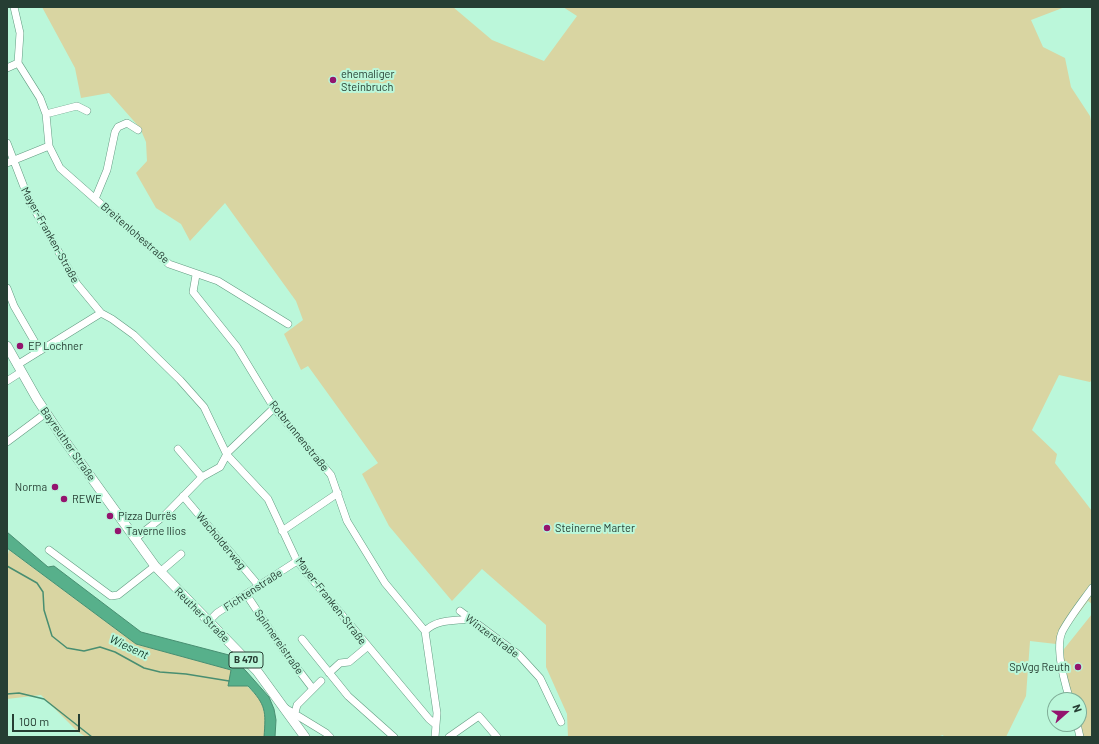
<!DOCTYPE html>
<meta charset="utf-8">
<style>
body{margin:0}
#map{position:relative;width:1099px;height:744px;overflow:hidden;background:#bbf7da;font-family:Barlow,sans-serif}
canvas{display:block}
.frame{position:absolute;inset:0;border:8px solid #263e33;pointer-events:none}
.north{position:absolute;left:1047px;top:692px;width:40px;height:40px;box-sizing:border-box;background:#bbf7da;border:1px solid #7fad97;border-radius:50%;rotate:70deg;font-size:11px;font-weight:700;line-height:16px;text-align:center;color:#263e33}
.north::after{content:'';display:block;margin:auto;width:14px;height:18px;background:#93146e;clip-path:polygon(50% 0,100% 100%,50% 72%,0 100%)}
.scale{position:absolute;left:12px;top:714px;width:68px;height:18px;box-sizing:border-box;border:2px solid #263e33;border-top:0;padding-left:5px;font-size:12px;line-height:14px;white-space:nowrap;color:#263e33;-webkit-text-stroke:3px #bbf7da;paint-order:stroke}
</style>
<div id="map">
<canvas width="1099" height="744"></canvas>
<div class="frame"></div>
<div class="north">N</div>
<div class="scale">100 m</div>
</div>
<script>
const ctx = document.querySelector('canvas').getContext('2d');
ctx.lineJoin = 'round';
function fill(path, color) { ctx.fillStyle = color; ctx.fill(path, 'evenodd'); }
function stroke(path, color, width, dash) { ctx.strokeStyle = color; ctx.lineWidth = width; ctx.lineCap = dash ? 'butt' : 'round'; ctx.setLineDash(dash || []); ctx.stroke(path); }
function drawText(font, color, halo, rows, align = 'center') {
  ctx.font = font + ' Barlow,sans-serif'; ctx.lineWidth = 4; ctx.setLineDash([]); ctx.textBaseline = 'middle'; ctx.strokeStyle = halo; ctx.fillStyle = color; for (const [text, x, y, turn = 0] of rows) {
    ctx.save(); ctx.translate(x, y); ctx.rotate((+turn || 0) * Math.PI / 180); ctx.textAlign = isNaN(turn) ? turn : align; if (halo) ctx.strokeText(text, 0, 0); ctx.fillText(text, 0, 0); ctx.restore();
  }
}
fill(new Path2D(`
 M42,7H453L492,40L544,61L577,16L563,7H1065L1031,20L1043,47L1065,58L1071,87L1090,116L1092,126V380L1090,382L1059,375L1032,430L1057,454L1055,463L1092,511V604L1088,601L1056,644L1030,641L1026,696L1006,737H944L943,735L937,737H568L567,714L546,667V625L482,569L452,601L389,526L362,474L378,463L308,366L301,370L284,334L303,320L296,301L225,203L190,241L181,224L156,208L136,173L147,161L146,142L140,128L109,93L81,98L75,68Z
 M9,550L136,644L231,670L261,700L266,720L264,737H86L78,732L41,695L7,699V559Z
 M1092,614V737H1083L1079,723V700H1072L1063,656L1064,649Z`), '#d9d5a2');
const water = new Path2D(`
 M7,532L48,567L54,566L141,632L229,655L246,671L269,697L274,709L276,720L275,737H264C266,711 266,705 248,686H228L231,670L136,644L7,548Z`);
fill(water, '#57b08b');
stroke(water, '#488e71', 1);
stroke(new Path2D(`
 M7,566L37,583L43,592L44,610L52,636L67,648L84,651L100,647L115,652L144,668L160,672L186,674L229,681
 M7,694L19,693L44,699L92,737`), '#488e71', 1.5);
const minor = new Path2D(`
 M14,7L20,33L18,63L40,98L46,114L49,146L60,168L169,264L218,281L288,324
 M7,68L18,63
 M46,114L77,106L87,111
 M7,143L29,200L77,284L101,313L112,319L134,335L180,380L204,407L227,455L268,499L297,561L429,719L435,724
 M7,163L49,146
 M95,199L107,170L115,132L118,127L127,123L138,130
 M196,275L193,292L237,347L274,408L331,475L347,521L385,583L425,631L437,713L435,737
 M7,288L14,306L40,351
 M17,365L101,313
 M7,381L21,372
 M7,442L46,413
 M178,449L202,477
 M183,496L259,586
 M282,531L338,493
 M136,538L165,515L202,477L220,467L228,452L274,408
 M49,550L111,596L118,595L155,566
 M160,572L181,554
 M246,594L284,651L313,689
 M460,611L519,655L540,678L561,722
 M209,621L217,613L297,561
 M425,631C437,619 453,621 469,619
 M302,639L348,696L394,737
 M329,673L340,663L349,662L367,647
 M1070,700C1065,684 1055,648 1062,632C1070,617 1082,602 1092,588
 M285,708L326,733L330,737
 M295,713L297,705L321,681
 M1077,724L1080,737
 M449,737L479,716L497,737`);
const major = new Path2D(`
 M7,346L37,399L62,437L155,566L257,671L305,737`);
stroke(minor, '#629b81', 8);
stroke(major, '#629b81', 10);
stroke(minor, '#fff', 7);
stroke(major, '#fff', 9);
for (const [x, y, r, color] of [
 [333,80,4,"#93146e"],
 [20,346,4,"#93146e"],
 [55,487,4,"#93146e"],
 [64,499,4,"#93146e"],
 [110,516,4,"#93146e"],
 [547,528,4,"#93146e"],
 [118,531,4,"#93146e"],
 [1078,667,4,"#93146e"]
]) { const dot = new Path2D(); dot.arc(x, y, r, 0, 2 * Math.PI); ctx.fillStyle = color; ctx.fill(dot); stroke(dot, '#bbf7da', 1.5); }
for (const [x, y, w] of [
 [246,660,34]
]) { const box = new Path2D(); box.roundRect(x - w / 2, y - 8, w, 16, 3); ctx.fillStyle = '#bbf7da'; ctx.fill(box); stroke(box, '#263e33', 1); }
drawText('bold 10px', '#263e33', null, [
 ["B 470",246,660]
]);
drawText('11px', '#263e33', '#bbf7da', [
 ["ehemaliger",341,74],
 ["Steinbruch",341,87],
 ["EP Lochner",28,346],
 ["Norma",47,487,"right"],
 ["REWE",72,499],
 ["Pizza Durrës",118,516],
 ["Steinerne Marter",555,528],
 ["Taverne Ilios",126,531],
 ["SpVgg Reuth",1070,667,"right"]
], 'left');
drawText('11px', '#263e33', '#bbf7da', [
 ["Breitenlohestraße",135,233,41],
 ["Mayer-Franken-Straße",50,235,61],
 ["Rotbrunnenstraße",299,436,51],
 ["Bayreuther Straße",68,444,55],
 ["Wacholderweg",221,541,50],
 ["Fichtenstraße",253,590,-33],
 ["Mayer-Franken-Straße",331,601,52],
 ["Reuther Straße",202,615,45],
 ["Winzerstraße",492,636,37],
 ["Spinnereistraße",279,642,55]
]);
drawText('italic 12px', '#133a2b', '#bbf7da', [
 ["Wiesent",129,647,25]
]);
</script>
